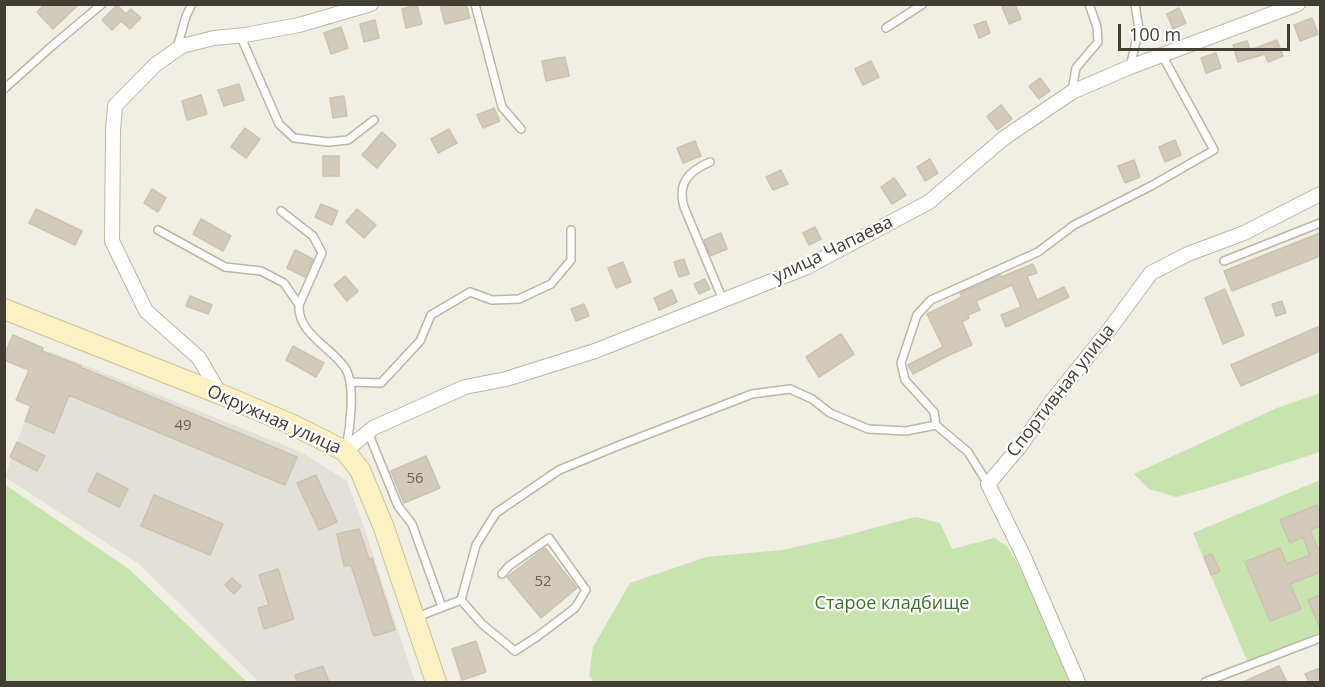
<!DOCTYPE html>
<meta charset="utf-8">
<style>
body{margin:0}
#map{position:relative;width:1325px;height:687px;overflow:hidden;background:#f1eee4;font-family:"Open Sans",sans-serif}
canvas{display:block}
.frame{position:absolute;inset:0;border:6px solid #433e34;pointer-events:none}
.scale{position:absolute;left:1118px;top:24px;width:172px;height:27px;box-sizing:border-box;border:3px solid #433e34;border-top:0;padding-left:8px;font-size:18px;line-height:21px;white-space:nowrap;color:#433e34;-webkit-text-stroke:4px #fff;paint-order:stroke}
</style>
<div id="map">
<canvas width="1325" height="687"></canvas>
<div class="frame"></div>
<div class="scale">100 m</div>
</div>
<script>
const ctx = document.querySelector('canvas').getContext('2d');
ctx.lineJoin = 'round';
function fill(path, color) { ctx.fillStyle = color; ctx.fill(path, 'evenodd'); }
function stroke(path, color, width, dash) { ctx.strokeStyle = color; ctx.lineWidth = width; ctx.lineCap = dash ? 'butt' : 'round'; ctx.setLineDash(dash || []); ctx.stroke(path); }
function drawText(font, color, halo, rows, align = 'center') {
  ctx.font = font + ' "Open Sans",sans-serif'; ctx.lineWidth = 4.5; ctx.setLineDash([]); ctx.textBaseline = 'middle'; ctx.strokeStyle = halo; ctx.fillStyle = color; for (const [text, x, y, turn = 0] of rows) {
    ctx.save(); ctx.translate(x, y); ctx.rotate((+turn || 0) * Math.PI / 180); ctx.textAlign = isNaN(turn) ? turn : align; if (halo) ctx.strokeText(text, 0, 0); ctx.fillText(text, 0, 0); ctx.restore();
  }
}
fill(new Path2D(`
 M49,351L301,452L347,481L365,530L415,682H259L139,564L5,477Z`), '#e3dfd9');
fill(new Path2D(`
 M1320,393V452L1205,489L1176,497L1149,489L1134,474L1277,408Z
 M1320,480V632L1248,663L1193,533Z
 M4,484L129,569L247,682H5Z
 M915,517L940,523L952,549L994,538L1007,546L1028,582L1070,682H594L589,676L593,647L630,583L706,557L782,550L836,538Z`), '#c8e4ae');
const building = new Path2D(`
 M45,4H79L53,29L37,12Z
 M440,4H466L470,18L445,24Z
 M1001,4H1015L1021,19L1009,24Z
 M117,5L126,14L131,9L141,18L130,29L121,21L112,30L102,20Z
 M417,5L422,24L406,28L402,9Z
 M1179,8L1186,23L1173,29L1167,14Z
 M1312,18L1318,34L1300,41L1294,25Z
 M375,20L379,38L364,42L360,24Z
 M986,21L990,33L979,38L974,25Z
 M341,27L348,48L331,54L324,33Z
 M1277,40L1283,56L1268,62L1265,54L1238,62L1233,45L1247,41L1250,50Z
 M1216,53L1221,68L1206,73L1201,58Z
 M565,57L569,76L546,81L542,61Z
 M871,61L879,77L863,85L855,69Z
 M1040,78L1050,91L1039,99L1029,86Z
 M239,84L244,100L224,106L218,90Z
 M201,95L207,114L187,120L182,101Z
 M344,96L347,116L333,118L330,98Z
 M1001,105L1012,119L997,130L987,116Z
 M494,108L500,121L483,128L477,115Z
 M245,128L260,139L246,158L231,147Z
 M449,129L457,143L438,153L431,139Z
 M382,132L396,145L377,168L362,155Z
 M1175,140L1181,155L1165,162L1159,147Z
 M695,141L701,156L683,163L677,148Z
 M323,156H339V176H323Z
 M930,159L938,173L925,181L917,167Z
 M1134,160L1140,177L1125,183L1118,166Z
 M781,170L788,184L773,190L766,177Z
 M894,178L906,195L892,204L881,187Z
 M152,189L166,198L158,212L144,203Z
 M321,204L338,211L332,225L315,217Z
 M36,209L82,231L75,245L29,223Z
 M357,209L376,225L364,238L346,222Z
 M201,219L231,236L223,251L193,234Z
 M815,227L821,239L809,245L803,233Z
 M721,233L727,249L710,256L704,240Z
 M1320,233V256L1232,291L1224,271Z
 M295,250L313,259L305,277L287,268Z
 M684,259L689,274L679,277L674,262Z
 M623,262L631,282L616,288L608,268Z
 M1033,264L1037,273L1027,276L1037,300L1064,287L1069,297L1006,327L1001,315L1021,307L1012,285L976,301L980,310L968,315L969,318L962,322L972,345L949,355L913,374L908,365L943,347L927,314L962,297L960,293L1000,275L1001,277Z
 M345,276L358,291L347,301L334,285Z
 M705,279L710,289L699,294L694,284Z
 M1225,289L1244,335L1223,344L1205,298Z
 M672,290L677,302L659,310L654,298Z
 M190,296L212,305L208,314L186,306Z
 M1282,301L1286,313L1276,316L1272,304Z
 M584,304L589,316L576,321L571,309Z
 M1320,326V351L1241,386L1231,365Z
 M841,334L854,354L819,377L806,357Z
 M13,335L43,348L42,351L81,366L80,367L297,457L285,485L69,395L54,433L25,421L31,406L16,400L29,370L4,360V355Z
 M293,346L324,363L316,377L286,360Z
 M17,442L45,456L37,471L10,457Z
 M426,456L440,488L404,503L391,471Z
 M97,473L128,489L119,507L88,491Z
 M316,475L337,522L319,530L297,483Z
 M154,495L223,524L210,555L141,526Z
 M1317,505L1320,514V526L1310,530L1318,549L1320,548V572L1290,584L1301,609L1270,621L1245,562L1280,548L1287,564L1310,555L1303,537L1290,543L1280,520Z
 M359,529L369,559L372,558L395,630L374,636L351,565L344,566L337,534Z
 M545,548L577,588L541,618L507,577Z
 M1212,554L1220,571L1211,575L1204,557Z
 M278,569L294,619L264,629L258,608L269,605L259,575Z
 M232,578L241,586L234,594L225,585Z
 M1320,595V628L1308,600Z
 M476,641L486,672L462,680L452,649Z
 M323,666L329,682H297L295,675Z
 M1279,666L1287,682H1243Z
 M1320,668V682H1309L1305,674Z`);
fill(building, '#d2caba');
stroke(building, '#ccc2ae', 1.5);
const lane = new Path2D(`
 M475,4L502,107L521,129
 M886,28L923,4
 M240,35L279,124L294,138L328,142L348,140L374,120
 M177,48L186,16L192,4
 M1130,67L1139,29L1135,4
 M4,89L52,46L102,4
 M1072,91L1076,68L1098,42L1097,27L1089,4
 M710,162C689,171 677,183 684,207L723,300
 M281,211L313,236L322,253L299,305C297,333 331,347 345,368C356,384 350,429 346,448
 M158,230L225,267L261,271L284,283L299,305
 M1224,261L1320,223
 M350,382L381,383L420,341L431,315L470,292L492,300L519,299L551,284L571,260V230
 M936,425L934,412L905,380L901,363L917,315L931,300L1038,252L1074,225L1151,186L1214,150L1162,55
 M368,432L398,506L412,524L442,607
 M461,600L476,545L496,513L559,470L620,445L752,394L790,389L812,399L830,413L868,429L906,431L936,425L968,452L988,484
 M417,617L461,600L482,624L515,651L538,636L575,608L586,590L549,538L509,566L502,574
 M1205,682L1320,638`);
const street = new Path2D(`
 M220,394L199,358L146,311L112,241L113,131L115,106L155,65L182,46L214,38L245,35L299,25L371,4
 M345,451L373,428L465,387L506,379L595,351L807,267L929,202L1004,138L1072,92L1130,67L1298,4
 M1078,682L1024,557L988,484L1021,445L1051,402L1106,334L1151,273L1188,254L1244,233L1320,194`);
const secondary = new Path2D(`
 M4,309L220,394L293,425L345,451L360,470L384,528L436,682`);
stroke(lane, '#bcb6a7', 10);
stroke(street, '#bcb6a7', 16);
stroke(secondary, '#cfc396', 22);
stroke(lane, '#fff', 7);
stroke(street, '#fff', 14);
stroke(secondary, '#fcf1c3', 20);
drawText('15px', '#676156', null, [
 ["49",183,426],
 ["56",415,479],
 ["52",543,582]
]);
drawText('18px', '#433e34', '#fff', [
 ["улица Чапаева",833,250,-26],
 ["Спортивная улица",1061,391,-52],
 ["Окружная улица",274,420,24]
]);
drawText('18px', '#41712b', '#fff', [
 ["Старое кладбище",892,604]
]);
</script>
